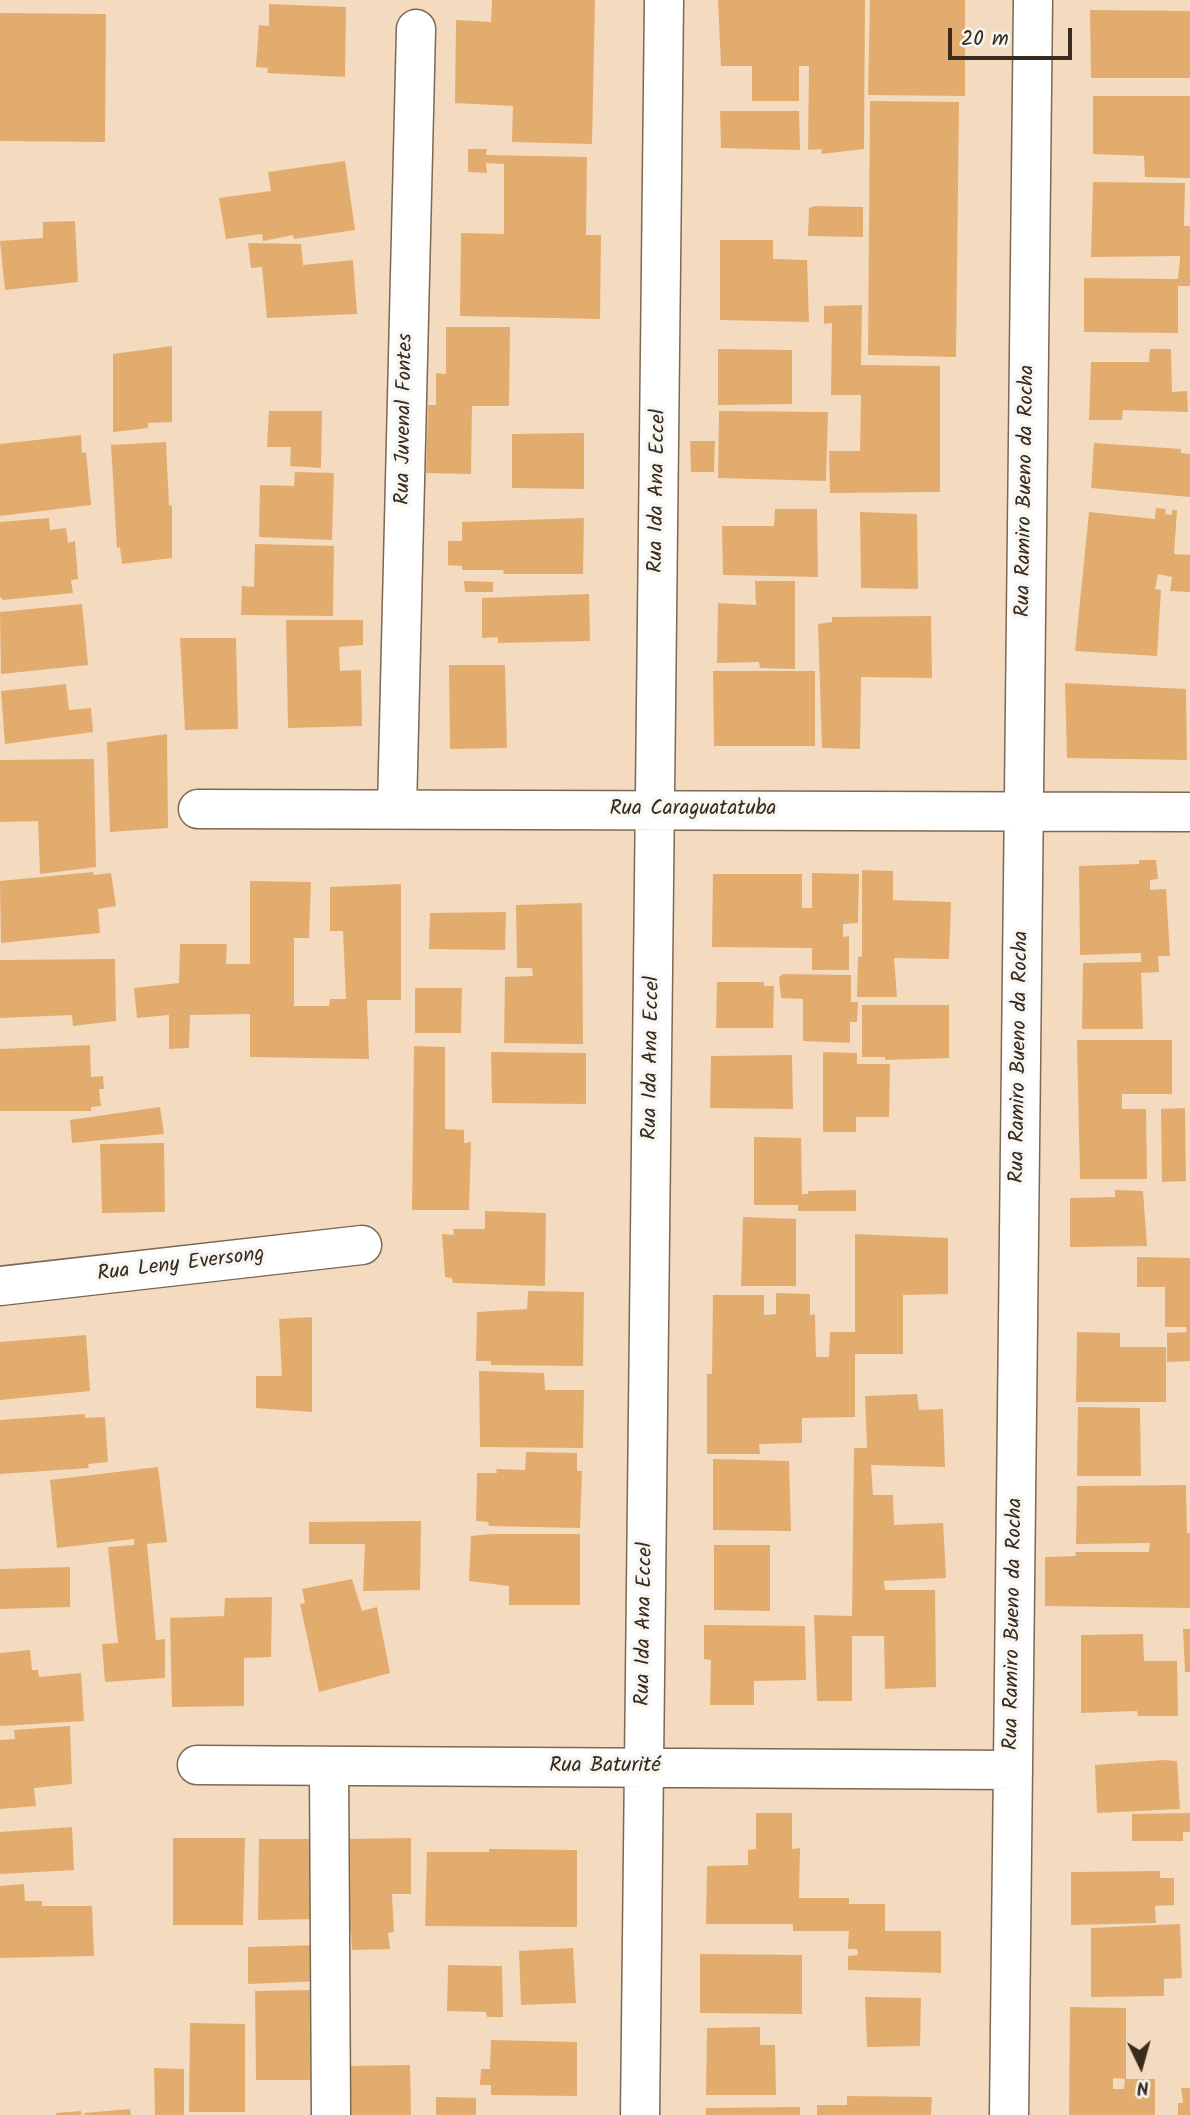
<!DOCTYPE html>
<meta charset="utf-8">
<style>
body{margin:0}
#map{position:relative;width:1190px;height:2115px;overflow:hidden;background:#f4dbbf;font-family:Kalam,sans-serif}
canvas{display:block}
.north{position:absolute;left:1106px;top:2031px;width:70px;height:70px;-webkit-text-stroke:5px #f6f6f2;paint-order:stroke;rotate:175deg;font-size:19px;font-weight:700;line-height:28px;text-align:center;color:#3b2a1e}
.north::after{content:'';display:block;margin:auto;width:24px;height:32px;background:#3b2a1e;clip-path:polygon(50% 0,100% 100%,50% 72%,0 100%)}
.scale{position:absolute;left:948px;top:28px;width:124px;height:32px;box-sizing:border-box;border:4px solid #3b2a1e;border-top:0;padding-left:9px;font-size:21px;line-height:24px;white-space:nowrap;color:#3b2a1e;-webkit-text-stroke:5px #f6f6f2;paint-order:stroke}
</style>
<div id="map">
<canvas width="1190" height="2115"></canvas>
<div class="north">N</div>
<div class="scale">20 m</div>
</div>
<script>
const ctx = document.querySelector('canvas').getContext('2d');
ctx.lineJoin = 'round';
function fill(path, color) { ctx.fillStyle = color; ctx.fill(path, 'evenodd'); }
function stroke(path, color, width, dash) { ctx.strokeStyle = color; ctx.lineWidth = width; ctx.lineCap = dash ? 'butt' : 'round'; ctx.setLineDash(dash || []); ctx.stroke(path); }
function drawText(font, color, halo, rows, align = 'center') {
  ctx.font = font + ' Kalam,sans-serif'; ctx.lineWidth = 7; ctx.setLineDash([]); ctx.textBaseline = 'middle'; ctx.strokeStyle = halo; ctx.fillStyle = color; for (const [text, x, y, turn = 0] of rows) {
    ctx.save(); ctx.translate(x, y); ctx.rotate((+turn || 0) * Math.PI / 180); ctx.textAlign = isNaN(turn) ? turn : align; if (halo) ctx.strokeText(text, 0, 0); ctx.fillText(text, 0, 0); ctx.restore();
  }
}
fill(new Path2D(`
 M492,0H595L592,144L512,142L513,106L455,103L456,20L491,22Z
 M718,0H865L864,149L821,154L822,149L808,150L809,66H799V101H752V66H721Z
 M870,0H965V96L868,95Z
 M269,4L346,7L345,77L267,73L268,68L256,67L259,25L269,26Z
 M1090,10L1190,11V78H1091Z
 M0,13L106,14L105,142L0,141Z
 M1093,96H1190V178L1145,177L1144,156L1093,154Z
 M870,101L959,102L956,357L868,355Z
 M720,111H799L800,150L721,148Z
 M468,149H487L486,155L587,157L586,235H601L600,319L460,316L461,233L504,234V164L486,163L487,173L468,172Z
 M345,161L355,230L294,239L293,235L263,241L262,234L226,239L219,198L271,191L268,172Z
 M1093,182L1185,183L1184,226H1190V286H1178V333L1084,332V278L1178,279L1180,259V256L1091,257Z
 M814,206L863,207V237L808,236L809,208Z
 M75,221L78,282L5,290L0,241L43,238V222Z
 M720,240H773V259L807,260L809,322L720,320Z
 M248,243L301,244L303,265L353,260L357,314L267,318L262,267L251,268Z
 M862,305L861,365L940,366V492L830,493L829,451H860L861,395H831L832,323L824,324V306Z
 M446,327H510L509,406H472L471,474L426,473L428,405H436V373L446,374Z
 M172,346V422L148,423V428L113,432V354Z
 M718,349L792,350V404L718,405Z
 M1150,349H1171L1172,392L1187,391L1188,412L1123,410L1122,420H1089L1091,362H1149Z
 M269,411H322L321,468L290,466L291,447H267Z
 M719,411L828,412L826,481L718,478Z
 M584,433V489L512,488V434Z
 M81,435L82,453L86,452L91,505L0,516V444Z
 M690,441H715L714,472H691Z
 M166,442L169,506L172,505V558L122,564L120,547L117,548L111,445Z
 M1094,443L1181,449V453L1190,454V497L1091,488Z
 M295,472L334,473L332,540L259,537L260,485L294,486Z
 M1156,508L1166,509L1165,514L1172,515V510H1177L1174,554L1190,555V592L1170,591L1172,577L1158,574L1155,589L1161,590L1157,656L1075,651L1089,512L1155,519Z
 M775,509H817L818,577L723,575L722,526H774Z
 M860,512L917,514L918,589L861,588Z
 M49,518L50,530L66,528L68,543L75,541L78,579L71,580L73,593L3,600L0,597V522Z
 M584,518L583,574H504L503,570H462V566L448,565V541H462V522Z
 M255,544L334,546L333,616L241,615L242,586L254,587Z
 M464,581L493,582V592H465Z
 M755,581H795V669L760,668L759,662L717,663L718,603L756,605Z
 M589,594L590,641L498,643V637L482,638V598Z
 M82,604L88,665L1,674L0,612Z
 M931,616L932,678L861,677L860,749L822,748L818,624L832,622V617Z
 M286,620H363V645L339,647L340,671L361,670L362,726L288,728Z
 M180,638H236L238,729L185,730Z
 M449,665H505L507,748L450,749Z
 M713,671H815V746H714Z
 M1065,683L1186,689L1187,760L1067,758Z
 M66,684L69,710L91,708L93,732L5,744L1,691Z
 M167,734L168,828L110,832L107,742Z
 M94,759L96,867L40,874L38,821L0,822V760Z
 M1139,860H1156L1158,879L1150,880V890L1166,889L1170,956H1158L1159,972L1141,973L1143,1029H1082L1083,963L1141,962V953L1080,955L1079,866L1139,864Z
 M862,870L893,871V900L951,902L949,959L894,958L897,997H857L858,957L862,956Z
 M93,872L94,875L111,873L116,906L98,909L100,933L1,943L0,881Z
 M812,873L859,874L858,923L843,924V937L849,936V970H812V948L712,947L713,874H802V908H812Z
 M250,881L311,882L309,938H294V1006H329L330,999H346L343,931H330V887L401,884V1000H367L369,1059L250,1057V1014L190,1015L189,1048L169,1049V1015L137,1018L134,988L179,983L180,944H227L226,964H250Z
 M582,903L583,1044L504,1043L505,977L533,976L532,968H517L516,905Z
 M506,912L505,950L429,949L430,913Z
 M115,959L116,1021L73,1026L72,1015L0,1018V960Z
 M783,974L851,975V1002H858L857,1022H850V1043L803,1041V999L781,998L779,977Z
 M717,982H764V986H774L773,1028H716Z
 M415,988H462L461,1033H415Z
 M862,1005H949V1058L885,1060V1057H862Z
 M1077,1040H1172V1094H1122V1109H1146L1147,1179H1080Z
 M90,1045L91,1077L103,1076L104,1089H99L101,1106L91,1107V1111H0V1049Z
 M414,1046L445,1047V1129L464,1130V1143L471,1142L469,1210H412Z
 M491,1052L586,1053V1104L492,1103Z
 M823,1052L857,1053V1064H890L889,1117H856V1132H823Z
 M792,1055L793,1109L710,1108L711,1056Z
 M160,1107L164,1134L72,1143L70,1120Z
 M1185,1108L1186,1181L1162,1182L1161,1109Z
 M754,1137L801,1138L802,1194H808V1191L856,1190V1211H798V1205H754Z
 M164,1143L165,1212L102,1213L100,1144Z
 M1115,1190L1143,1191L1147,1246L1070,1247V1198L1115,1197Z
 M485,1211L546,1213L545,1286L453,1283L452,1278L445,1277L442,1234L454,1235L453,1229H485Z
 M743,1217L796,1219V1286H741Z
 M855,1234L948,1238V1294L903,1295V1354H855V1417L802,1418V1443L759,1444L760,1454H707V1374H712L713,1295H764V1315L776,1314V1293L810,1294V1315L815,1314L816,1357H829L830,1332H855Z
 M1137,1257L1190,1258V1361L1167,1362V1333L1187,1332L1186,1327H1165V1287H1137Z
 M528,1291L584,1292L583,1366L491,1365V1361H476L477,1312L527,1309Z
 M312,1317V1412L256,1408V1376H282L279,1319Z
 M1077,1332L1120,1333V1347H1166V1402H1076Z
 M86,1335L90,1391L0,1400V1342Z
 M479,1371L544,1373L545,1390H584L583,1448L480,1447Z
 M917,1394L919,1410L943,1409L945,1467L871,1465L873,1495H893L894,1525L943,1523L946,1578L884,1581L885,1590H935L936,1687L885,1689L884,1636H852V1701H817L814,1615L852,1616L854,1448H867L865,1396Z
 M1078,1407L1140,1408L1141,1476H1077Z
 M85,1414V1418L105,1417L108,1462L88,1464L89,1468L0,1474V1420Z
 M526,1452L577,1453V1471H582L580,1528L489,1526L488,1522L476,1521L477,1473H497L496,1469L525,1470Z
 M713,1459L789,1461L791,1531L713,1530Z
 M158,1467L167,1542L147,1544L156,1640L165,1639V1678L105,1682L102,1644L118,1643L108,1547L134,1545V1539L57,1548L50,1480Z
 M1186,1485L1187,1533H1190V1608L1045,1606V1557L1076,1556L1075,1552H1149L1150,1543L1076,1544L1077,1486Z
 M421,1521L420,1590L363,1591L365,1544H309V1522Z
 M492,1534H580V1605H509V1586L469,1581L471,1536Z
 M714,1545H770V1611L714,1610Z
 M70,1567V1607L0,1609V1569Z
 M352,1579L362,1611L377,1607L390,1673L319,1692L300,1604L305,1603L302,1589Z
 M272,1597L271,1657L244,1658V1706L172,1707L170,1618L224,1616L225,1598Z
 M704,1625L805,1626L806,1680L754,1681V1705H710L711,1660L704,1659Z
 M1183,1629H1190V1672H1185Z
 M1143,1634L1144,1661H1177L1178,1716H1138L1137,1711L1081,1713V1635Z
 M30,1650L32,1670H38L39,1677L81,1673L84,1721L0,1726V1653Z
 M70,1726L72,1784L34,1788L36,1806L0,1809V1740L15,1739L14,1730Z
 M1163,1760L1177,1761L1180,1809L1097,1813L1095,1765Z
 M756,1813H792V1849L800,1848L799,1898H849V1904H885V1931H941V1973L848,1970V1956L858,1955L857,1949H848L849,1931H793V1924H706L707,1866L748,1865V1850L756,1849Z
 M1190,1813V1832H1183V1841H1132V1814Z
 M72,1827L74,1870L0,1874V1832Z
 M173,1838H245L243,1925H173Z
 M411,1838V1894H392L394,1932L388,1933L390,1949L352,1950L351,1932H345L344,1839Z
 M259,1839H320L321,1919L258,1920Z
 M489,1849L577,1850V1927L425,1926L427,1852H489Z
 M1160,1871V1878H1174V1905L1155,1906L1156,1923L1071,1925V1872Z
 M24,1884L25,1901H42V1906H92L94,1956L0,1958V1886Z
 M1180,1924L1182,1978L1164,1979V1996L1091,1997V1928Z
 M321,1945L322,1981L248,1984V1947Z
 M573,1948L576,2003L521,2005L519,1951Z
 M700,1954L802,1955V2014L700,2013Z
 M448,1965L502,1966L503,2017H487L486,2012L447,2011Z
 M310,1990L311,2080H256L255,1991Z
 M865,1997L921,1998L920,2046L867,2047Z
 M1070,2007L1126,2008V2079H1155V2115H1069ZM1113,2078L1125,2079L1124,2089H1113Z
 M190,2023L245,2024V2112H189Z
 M760,2027V2045H775L776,2095H706L707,2028Z
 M491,2040L577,2042V2096L491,2095V2085H480L481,2069H490Z
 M410,2065L411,2115H347L348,2066Z
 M154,2068L184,2069V2115H155Z
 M1181,2088H1190V2115H1178V2103H1183Z
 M847,2096L932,2097L931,2115H817V2105H847Z
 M436,2097L476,2098V2115H436Z
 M800,2107V2115H706V2108Z
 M130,2109L131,2115H85L84,2113Z
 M81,2111V2115H56V2113Z`), '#e3ac6f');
const minor = new Path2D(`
 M198,809L1188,812
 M397,809L416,29
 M0,1286L362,1245
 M197,1765L1013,1770
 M329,1766L331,2115
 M640,2115L664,0
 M1009,2115L1033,0`);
stroke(minor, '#7c6856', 41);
stroke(minor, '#fff', 38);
drawText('21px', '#3b2a1e', '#f6f6f2', [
 ["Rua Juvenal Fontes",406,419,-89],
 ["Rua Ida Ana Eccel",659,491,-89],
 ["Rua Ramiro Bueno da Rocha",1027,491,-89],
 ["Rua Caraguatatuba",693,810],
 ["Rua Ramiro Bueno da Rocha",1021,1057,-89],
 ["Rua Ida Ana Eccel",653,1058,-89],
 ["Rua Leny Eversong",181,1266,-7],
 ["Rua Ida Ana Eccel",646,1624,-89],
 ["Rua Ramiro Bueno da Rocha",1015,1624,-89],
 ["Rua Baturité",605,1767]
]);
</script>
